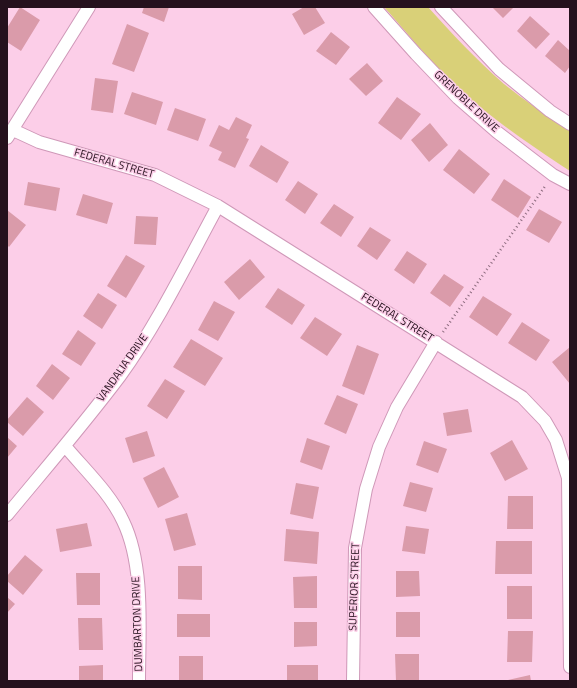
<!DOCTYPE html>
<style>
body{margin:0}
#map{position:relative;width:577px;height:688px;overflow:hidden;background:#fccee8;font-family:"Titillium Web",sans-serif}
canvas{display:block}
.frame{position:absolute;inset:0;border:8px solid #25111d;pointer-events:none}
</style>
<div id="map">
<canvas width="577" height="688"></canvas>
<div class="frame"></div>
</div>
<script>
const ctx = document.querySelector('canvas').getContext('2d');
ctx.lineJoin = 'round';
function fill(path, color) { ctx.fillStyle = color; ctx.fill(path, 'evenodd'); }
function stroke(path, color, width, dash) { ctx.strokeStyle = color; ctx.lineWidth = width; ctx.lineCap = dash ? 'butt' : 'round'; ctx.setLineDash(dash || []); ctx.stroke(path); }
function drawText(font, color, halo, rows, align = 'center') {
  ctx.font = font + ' "Titillium Web",sans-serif'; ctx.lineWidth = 3; ctx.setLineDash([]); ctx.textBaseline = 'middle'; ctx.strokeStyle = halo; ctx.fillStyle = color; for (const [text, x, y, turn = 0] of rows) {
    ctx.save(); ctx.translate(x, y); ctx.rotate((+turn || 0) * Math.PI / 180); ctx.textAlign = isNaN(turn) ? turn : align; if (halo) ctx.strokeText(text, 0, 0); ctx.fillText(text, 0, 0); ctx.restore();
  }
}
fill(new Path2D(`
 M384,7H428C452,34 477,60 504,84C525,101 548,116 570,130V171C527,143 479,110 443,73C422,52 404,29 384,7Z`), '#d9d078');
fill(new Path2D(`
 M20,7L40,20L21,51L7,42V28Z
 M144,7H169L164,22L142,13Z
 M304,7H315L325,23L304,35L292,14Z
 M492,7H514L503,18Z
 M530,16L550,34L536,49L517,31Z
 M127,24L149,33L134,72L112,64Z
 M331,32L350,47L336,65L316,51Z
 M558,40L570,51V66L565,73L545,56Z
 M367,63L383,81L366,96L349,79Z
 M95,78L118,81L113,113L91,110Z
 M132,92L163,102L156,125L124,114Z
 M397,97L421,114L401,140L378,123Z
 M175,108L206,119L198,141L167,130Z
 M236,117L252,125L246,138L249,139L235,168L218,160L222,152L209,146L219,125L229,130Z
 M430,123L448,145L429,162L411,140Z
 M261,145L289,162L277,183L249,166Z
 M459,149L490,174L474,194L443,170Z
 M504,179L531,197L518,218L491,200Z
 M298,181L318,194L305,214L285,200Z
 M28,182L60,188L56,211L24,205Z
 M83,194L113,203L107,224L76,215Z
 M334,204L354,217L341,237L320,223Z
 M539,209L562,222L549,243L526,230Z
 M7,210L26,225L9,247L7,245Z
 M136,216L158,217L156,245L134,244Z
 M370,227L391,240L377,260L357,246Z
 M407,251L427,264L414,284L394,270Z
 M126,255L145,266L126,298L107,286Z
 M250,259L265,277L239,300L224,282Z
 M444,274L464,287L450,307L430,293Z
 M278,288L305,305L292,325L265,307Z
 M98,293L117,305L102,329L83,316Z
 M483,296L512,314L497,336L469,317Z
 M214,301L235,312L218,341L198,330Z
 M315,317L342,334L327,356L300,338Z
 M522,322L550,340L536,361L508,343Z
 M78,330L96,343L81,366L62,354Z
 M191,339L223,358L205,386L173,367Z
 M357,345L379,354L364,395L342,386Z
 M570,347V384L552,362Z
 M52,364L70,378L53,400L36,386Z
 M165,379L185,391L167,419L147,406Z
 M337,395L358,404L346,434L324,424Z
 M27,397L44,412L23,436L7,422V420Z
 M468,409L472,432L447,436L443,413Z
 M147,431L155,456L133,463L125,438Z
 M7,437L17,446L7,458Z
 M307,438L330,446L322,470L300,462Z
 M512,440L528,469L505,481L490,453Z
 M424,441L447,449L438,473L416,465Z
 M164,467L179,497L158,508L143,478Z
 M410,482L433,488L426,512L403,506Z
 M296,483L319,487L313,519L290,514Z
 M508,496H533V529H507Z
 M187,513L196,545L174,551L165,519Z
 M87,523L92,546L60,552L56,529Z
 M406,526L429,529L425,554L402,551Z
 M286,529L319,532L317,564L284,561Z
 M496,541H532V574H495Z
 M25,555L43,570L23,595L7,581V576Z
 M178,566H202V600L178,599Z
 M396,571H419L420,596L396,597Z
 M76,573H100V605H77Z
 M317,576V608H294L293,577Z
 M507,586H532V619H507Z
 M7,597L15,604L7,613Z
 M396,612H420V637H396Z
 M177,614H210V637H177Z
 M78,618H102L103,650H79Z
 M294,622H317V646L294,647Z
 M508,631H533L532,662H507Z
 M395,654H419V681H396Z
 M179,656H203V681H179Z
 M103,665V681H79V666Z
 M287,665H318V681H287Z
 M530,675L531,681H508V680Z`), '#da9baa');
const street = new Path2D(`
 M374,7L416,54L458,98L497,132L553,175L570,184
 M441,7L499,69L550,111L570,124
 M13,130L39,142L155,175L218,206L522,397L545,421L556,440L568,478L570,667
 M7,138L89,7
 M65,446C85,470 110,493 123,521C145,566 139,632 139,681
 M7,515C45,469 84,424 120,376C158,323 187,263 218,206
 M353,681L355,548L366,489L379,447L397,407L436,342`);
stroke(street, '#cf98b8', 14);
stroke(new Path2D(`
 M443,332L546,185`), '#8d6c7f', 2.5, [1, 3]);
stroke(street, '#fff', 12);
drawText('11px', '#25111d', '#fccee8', [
 ["GRENOBLE DRIVE",466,102,43],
 ["FEDERAL STREET",114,164,16],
 ["FEDERAL STREET",397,318,32],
 ["VANDALIA DRIVE",123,368,-55],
 ["SUPERIOR STREET",355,587,-88],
 ["DUMBARTON DRIVE",138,624,-92]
]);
</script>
